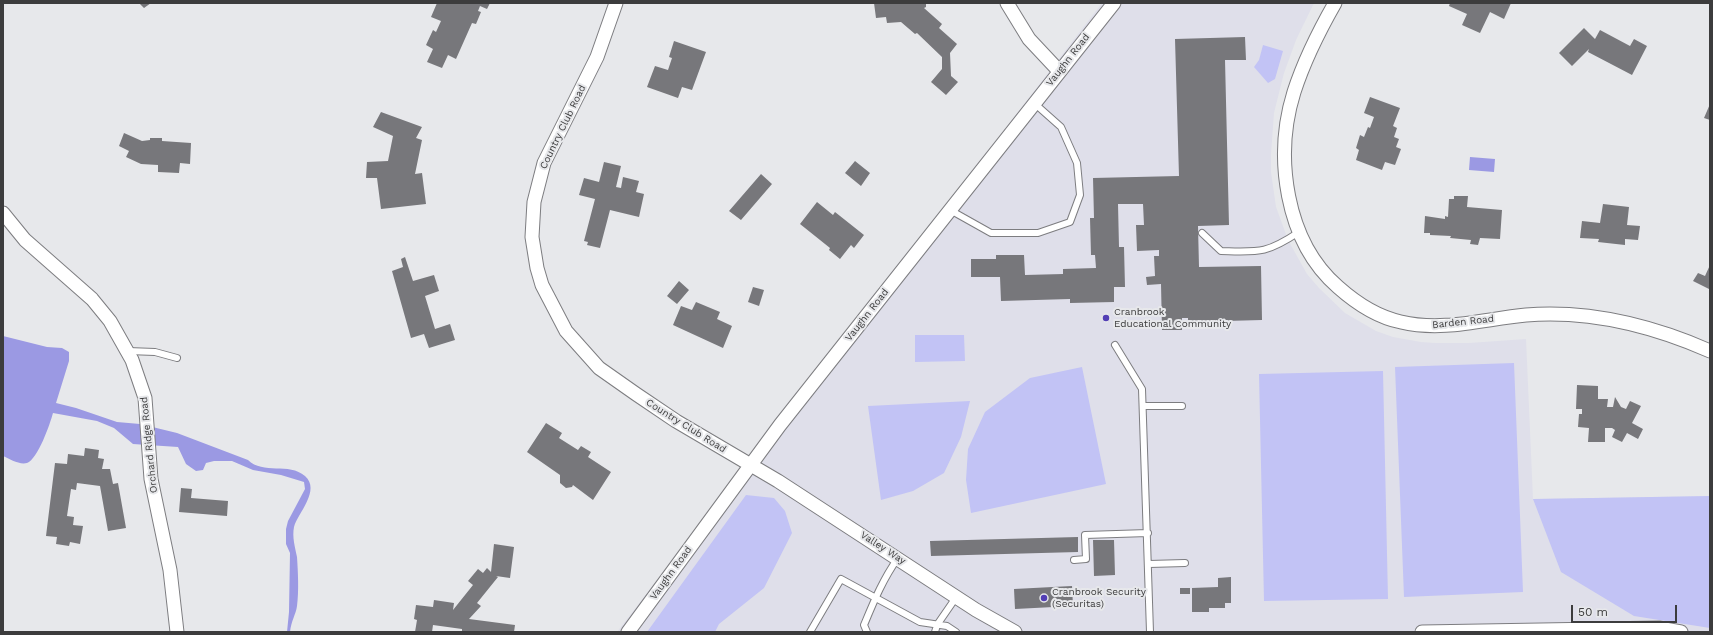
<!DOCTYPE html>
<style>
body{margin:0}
#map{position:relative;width:1713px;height:635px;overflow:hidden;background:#e7e8eb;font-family:"Work Sans",sans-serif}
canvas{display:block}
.frame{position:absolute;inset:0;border:4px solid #3c3c3d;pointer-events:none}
.scale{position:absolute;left:1571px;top:605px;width:106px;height:18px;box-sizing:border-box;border:2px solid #3c3c3d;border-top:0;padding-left:5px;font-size:12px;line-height:14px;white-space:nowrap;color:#3c3c3d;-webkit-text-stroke:3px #e7e8eb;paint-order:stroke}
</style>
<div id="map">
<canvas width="1713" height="635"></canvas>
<div class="frame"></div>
<div class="scale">50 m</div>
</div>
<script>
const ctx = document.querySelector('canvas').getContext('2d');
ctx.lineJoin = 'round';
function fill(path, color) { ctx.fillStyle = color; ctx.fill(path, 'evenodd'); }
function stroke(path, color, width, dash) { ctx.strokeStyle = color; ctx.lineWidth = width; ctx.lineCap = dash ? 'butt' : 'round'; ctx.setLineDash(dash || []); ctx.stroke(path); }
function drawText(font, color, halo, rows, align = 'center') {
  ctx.font = font + ' "Work Sans",sans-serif'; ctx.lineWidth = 4; ctx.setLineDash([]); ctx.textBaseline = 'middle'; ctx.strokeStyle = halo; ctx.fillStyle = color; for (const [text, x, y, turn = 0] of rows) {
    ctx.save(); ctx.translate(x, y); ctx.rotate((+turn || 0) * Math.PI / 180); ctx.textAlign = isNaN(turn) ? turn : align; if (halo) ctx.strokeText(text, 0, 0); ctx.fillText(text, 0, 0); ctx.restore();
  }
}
fill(new Path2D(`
 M1102,3H1314L1296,40L1284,73L1274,113L1271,154V172L1276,207L1288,240L1307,274L1319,288L1345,313L1376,331L1393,337L1421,342L1435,343H1469L1526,339L1533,499L1710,496V632H617Z`), '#dfdfea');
fill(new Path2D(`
 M1263,45L1283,51L1275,79L1268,83L1254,67L1259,60Z
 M915,335H964L965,361L915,362Z
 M1514,363L1523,592L1404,597L1395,367Z
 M1082,367L1106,484L971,513L966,480L968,449L985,412L1030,378Z
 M1383,371L1388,599L1264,601L1259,374Z
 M970,401L961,437L944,473L913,491L881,500L868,406Z
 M746,495L774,498L785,511L792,533L764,588L719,624L715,632H647Z
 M1710,496V628L1634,616L1561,572L1533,499Z`), '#c2c3f5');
fill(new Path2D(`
 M1470,157L1495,159L1494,172L1469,170Z
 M3,336L47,347L62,348L69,352V361L56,403L76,408L117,422L140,424L177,433L248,460C263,475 289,462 305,476C321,490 298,513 294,527C292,537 295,547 297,557C298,572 299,591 297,606C296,614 291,621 290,632H287L289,612L290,553L286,544V529L288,521L305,489L304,482L281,475L253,470L232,461H214L206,463L203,470L196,471L186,464L178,447L133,444L114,428L97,421L53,413C50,424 38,459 27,463C19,465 10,459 3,456Z`), '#9b99e3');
fill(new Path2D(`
 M139,3H151L144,8Z
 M437,3H490L487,9L480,6L478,11L481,12L476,24L472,23L456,59L448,55L442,68L427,62L433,49L426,45L433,30L436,32L441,21L431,17Z
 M874,3H926V7L924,8L942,24L939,28L957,44L950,53L951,76L958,82L946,95L931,82L942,69V57L917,33L915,34L901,22L887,23L886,17L876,18Z
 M1450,3H1511L1504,19L1490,12L1480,33L1462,25L1467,14L1449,6Z
 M1584,28L1595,39L1600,30L1630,46L1634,39L1647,46L1632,75L1588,52L1589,49L1572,66L1559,53Z
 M1245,37L1246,60H1225L1229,225L1198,226L1199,267L1261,266L1262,320L1188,322V318H1182V330H1162L1161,284L1147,285L1146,277L1155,276L1154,256H1159V250L1137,251L1136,225H1144L1143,204H1118L1119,247H1124L1125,287H1114V302L1070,303V299L1001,301L1000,277H971V259H996V255H1024L1025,275L1063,274V269L1096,268L1095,255H1091L1090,218H1094L1093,178L1179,176L1175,39Z
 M674,41L706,52L692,90L682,87L678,98L647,87L655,66L668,70L672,58L669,57Z
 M1370,97L1400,108L1393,126L1397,128L1394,137L1399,139L1396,147L1401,149L1395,165L1385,162L1382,170L1356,160L1359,150L1356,148L1360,135L1364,137L1368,127L1370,128L1374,117L1364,113Z
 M1710,104V120L1704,118Z
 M381,112L422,127L416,138L422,140L415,174L422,173L426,204L381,209L377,178H366L367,162L388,161L393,136L373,127Z
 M124,133L142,141L150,140V138H162V141L191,143L190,164L180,163L179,173L158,172V165L141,164L126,157L129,151L119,146Z
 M855,161L870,173L861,186L845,173Z
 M604,162L621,166L616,187L621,188L623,177L639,181L636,192L644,194L639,217L610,210L600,248L587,245L588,242L584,241L595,199L579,195L584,178L599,182Z
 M761,174L772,184L741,220L729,211Z
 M1454,196H1468L1467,207L1502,210L1500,239L1480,238L1478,245L1470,244L1471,240L1450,238L1451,236L1430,235V233H1424L1425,216L1445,219V216L1448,217L1449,199H1454Z
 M817,202L833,215L835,212L864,235L854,248L851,245L840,259L829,250L830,248L800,224Z
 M1603,204L1629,207L1627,225L1640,226L1638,240L1625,239V245L1598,242L1599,239L1580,238L1582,221L1600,223Z
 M405,257L413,281L434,275L439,291L425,296L435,329L450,324L455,340L429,348L424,334L411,338L392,271L403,267L401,259Z
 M1710,265V288L1709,289L1693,281L1698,273L1705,276Z
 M679,281L689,290L677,304L667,296Z
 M753,287L764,290L759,306L748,302Z
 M696,302L720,312L717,319L732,326L723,348L673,325L681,306L692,310Z
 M1577,385L1598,386V399H1608L1607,407H1613L1615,397L1621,407L1626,409L1630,401L1641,406L1632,423L1643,429L1638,439L1627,433L1622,442L1612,437L1615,430L1612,428H1605V442H1588L1589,428L1578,427L1579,414H1582V409H1576Z
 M546,423L562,433L559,438L578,450L581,446L591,452L588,457L611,472L593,500L573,485L572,487L566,488L560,483V475L527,452Z
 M85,448L99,450L98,458L104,459L102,469H110L113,484L118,483L126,528L108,531L100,486L77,483L76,490L71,489L67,516L74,517L73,525L83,526L80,544L70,542L69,546L56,544L57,537L46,536L55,463L67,464L68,454L84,456Z
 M181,488L192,489L191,498L228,501L227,516L179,512Z
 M1078,537V552L931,556L930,541Z
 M1093,540H1114L1115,575L1094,576Z
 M494,544L514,547L510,578L496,576L498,577L477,603L481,606L469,619L515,625L514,632H462V629L433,625L432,632H415L417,620L414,619L416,605L433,607L434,600L454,603L453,610L473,585L468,581L478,569L483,573L487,568L491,572Z
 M1231,577V603H1225V608H1209V612H1192V588L1218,587V578Z
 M1072,586L1073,606L1015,609L1014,589Z
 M1180,588H1190V594H1180Z`), '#77777b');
const service = new Path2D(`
 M950,210L991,233H1038L1070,222L1080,195L1077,163L1061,127L1034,103
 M1202,233L1221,251C1259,252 1266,254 1299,232
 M1115,345L1142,389L1150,632
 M128,351L155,352L177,358
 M1144,406H1182
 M1074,560L1086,559L1085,535L1148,533
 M1149,564L1185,563
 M810,632L841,579L920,622L947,626L956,632
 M867,632L864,625C874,601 883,579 898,558
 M935,632L937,625L957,596`);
const minor = new Path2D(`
 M616,3L597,57L544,163L534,202L532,237L537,268L542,285L566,331L599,368L636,394L676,421L778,481L976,610L1015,632
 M1007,3L1029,39L1059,71
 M1335,3C1319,31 1304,61 1294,92C1274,156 1285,241 1338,287C1356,303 1377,317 1401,322C1443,332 1484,319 1526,315C1589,310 1653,326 1710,351
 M3,213L25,240L92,299L110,321L132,360L145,398L151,479L170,570L177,632
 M628,632L780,425L1114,3
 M1422,632L1659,628L1681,632`);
stroke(service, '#7d7d80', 8);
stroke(minor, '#7d7d80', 15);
stroke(service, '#fff', 6);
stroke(minor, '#fff', 13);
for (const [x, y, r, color] of [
 [1106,318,4,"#523eb5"],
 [1044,598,4,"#523eb5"]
]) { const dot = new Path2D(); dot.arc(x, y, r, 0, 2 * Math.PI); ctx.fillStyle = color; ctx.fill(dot); stroke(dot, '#e7e8eb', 1.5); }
drawText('10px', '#3c3c3d', '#e7e8eb', [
 ["Vaughn Road",1068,60,-52],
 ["Country Club Road",563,127,-64],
 ["Vaughn Road",867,315,-52],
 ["Barden Road",1463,322,-6],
 ["Country Club Road",686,426,32],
 ["Orchard Ridge Road",149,445,-96],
 ["Valley Way",883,548,33],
 ["Vaughn Road",671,573,-54]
]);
drawText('10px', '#3c3c3d', '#e7e8eb', [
 ["Cranbrook",1114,312],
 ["Educational Community",1114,324],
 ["Cranbrook Security",1052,592],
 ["(Securitas)",1052,604]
], 'left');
</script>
